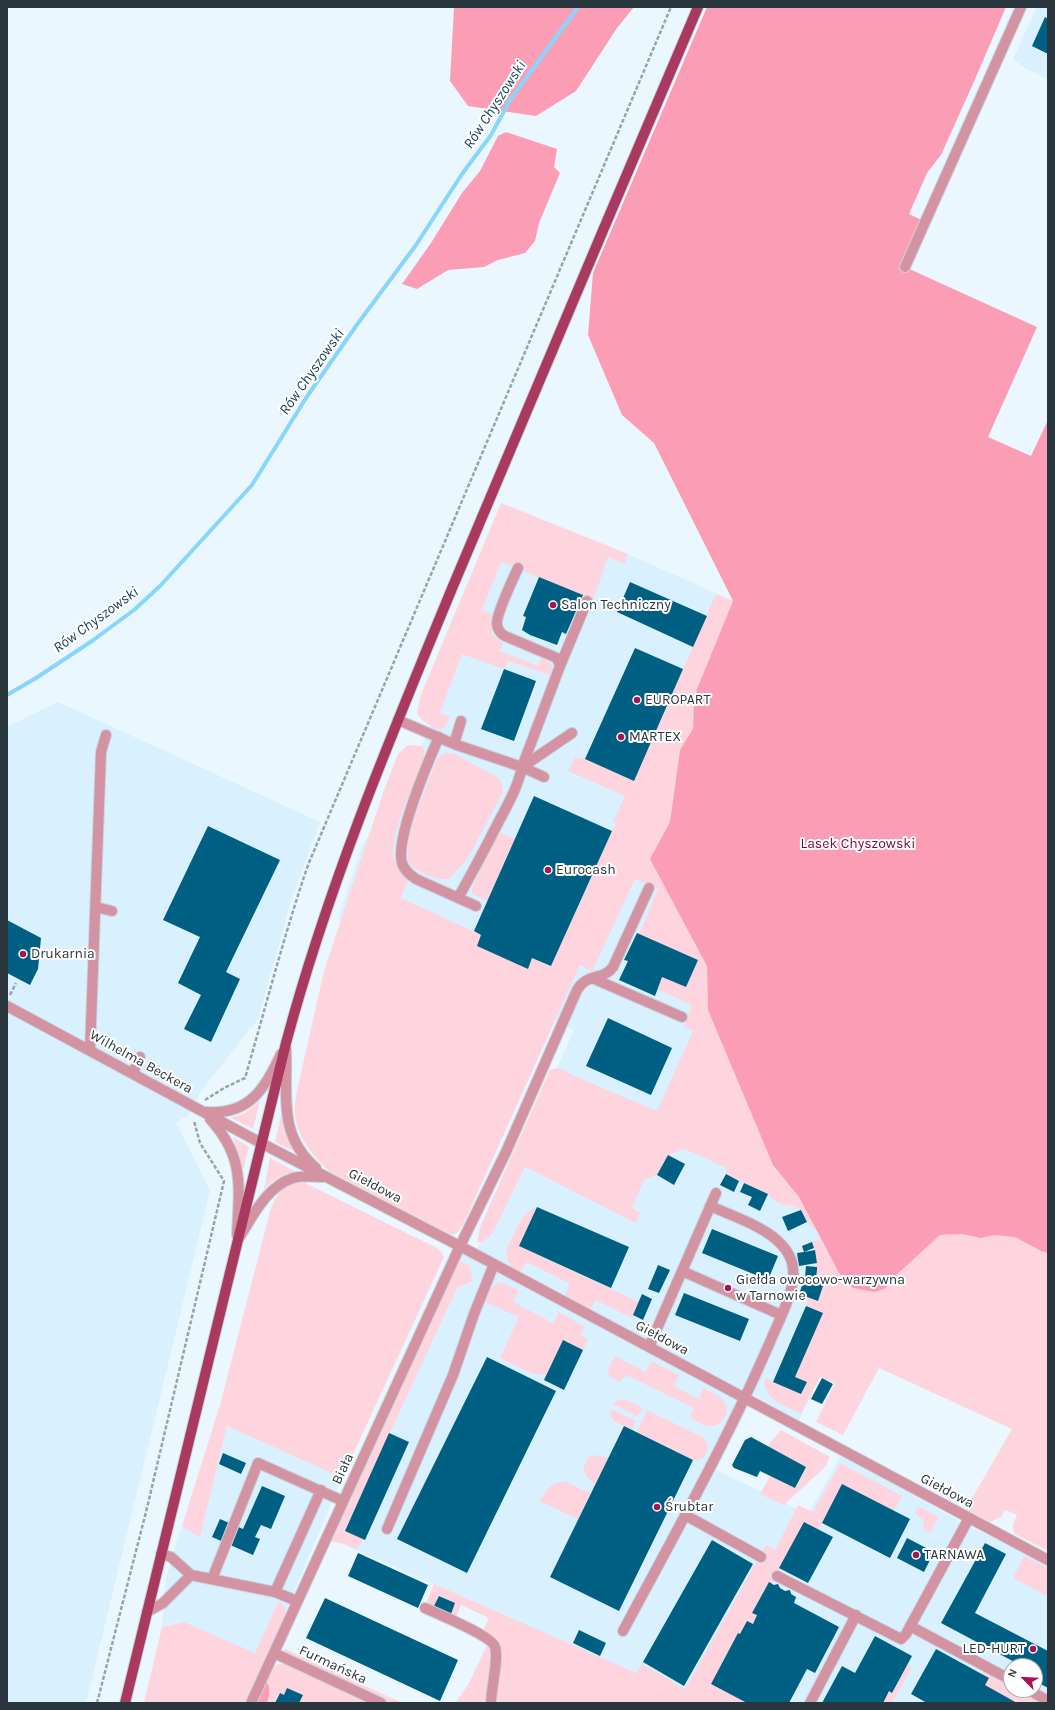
<!DOCTYPE html>
<meta charset="utf-8">
<style>
body{margin:0}
#map{position:relative;width:1055px;height:1710px;overflow:hidden;background:#eaf7fe;font-family:Karla,sans-serif}
canvas{display:block}
.frame{position:absolute;inset:0;border:8px solid #29363d;pointer-events:none}
.north{position:absolute;left:1003px;top:1658px;width:40px;height:40px;box-sizing:border-box;background:#fff;border:1px solid #a9afb1;border-radius:50%;rotate:294deg;font-size:11px;font-weight:700;line-height:16px;text-align:center;color:#29363d}
.north::after{content:'';display:block;margin:auto;width:14px;height:18px;background:#a61553;clip-path:polygon(50% 0,100% 100%,50% 72%,0 100%)}
</style>
<div id="map">
<canvas width="1055" height="1710"></canvas>
<div class="frame"></div>
<div class="north">N</div>
</div>
<script>
const ctx = document.querySelector('canvas').getContext('2d');
ctx.lineJoin = 'round';
function fill(path, color) { ctx.fillStyle = color; ctx.fill(path, 'evenodd'); }
function stroke(path, color, width, dash) { ctx.strokeStyle = color; ctx.lineWidth = width; ctx.lineCap = dash ? 'butt' : 'round'; ctx.setLineDash(dash || []); ctx.stroke(path); }
function drawText(font, color, halo, rows, align = 'center') {
  ctx.font = font + ' Karla,sans-serif'; ctx.lineWidth = 4; ctx.setLineDash([]); ctx.textBaseline = 'middle'; ctx.strokeStyle = halo; ctx.fillStyle = color; for (const [text, x, y, turn = 0] of rows) {
    ctx.save(); ctx.translate(x, y); ctx.rotate((+turn || 0) * Math.PI / 180); ctx.textAlign = isNaN(turn) ? turn : align; if (halo) ctx.strokeText(text, 0, 0); ctx.fillText(text, 0, 0); ctx.restore();
  }
}
fill(new Path2D(`
 M1037,7H1048V79L1025,68L1013,59Z
 M501,503L628,554L733,601L692,936L799,1197L839,1273L820,1376L799,1420L754,1395L716,1470L808,1514L841,1455L970,1527L1048,1563V1701L1035,1690V1666H1011V1680L997,1686L1030,1703H702L327,1537L460,1246L475,1254L574,1030L338,918L362,846L424,741Z
 M58,702L320,822L291,901L258,1019L201,1091L188,1116L176,1122L210,1191L86,1703H7V727Z
 M227,1426L342,1478L285,1613V1608L277,1604L255,1654L184,1622L162,1627L166,1577L182,1526L200,1538Z`), '#d9f1fe');
fill(new Path2D(`
 M501,503L628,554L625,564L608,557L593,600L501,562L482,610L492,614V634L503,643L499,651L538,666L542,657L551,664L552,669L550,675L508,661L504,669L462,654L440,713L450,717C447,724 446,728 438,730L423,721L417,714L420,697Z
 M716,594L733,601L697,689L694,703L693,730L680,750L670,822L663,837L692,936L707,966L708,1010L773,1165L799,1197L816,1230L807,1222L799,1208C788,1205 775,1205 768,1194L726,1174V1168L694,1153L683,1149L668,1155L657,1175L644,1180L632,1208L640,1213L636,1223L525,1167L493,1232L489,1237L482,1242H477L480,1227L550,1070C559,1066 564,1070 572,1075L657,1111L693,1031L684,1026L692,1005L657,989L662,977L686,987L698,960L639,934L658,889L635,879L592,972L580,965L463,1225L457,1233L451,1235L329,1171C313,1156 297,1137 295,1114C294,1108 296,1101 296,1095L324,971L383,793L398,754L408,745L422,746L424,750V759C415,782 388,837 394,859C397,867 402,873 408,879L401,898L481,935L528,969L532,958L551,966L612,831L616,823L613,822L625,796L568,771L575,757L585,759L634,781Z
 M445,753H453L499,778L502,785L503,792L468,858L449,879C440,880 433,878 425,874C420,871 414,869 410,863C400,845 430,778 438,758Z
 M499,832L515,839L487,901L472,894V888Z
 M260,1101L253,1129L231,1118L245,1113Z
 M281,1115L284,1131L293,1151L275,1142Z
 M233,1137L249,1147L243,1170Z
 M270,1158L296,1172C283,1173 273,1180 264,1189Z
 M296,1183H305L439,1249L444,1257L342,1478L227,1426L200,1538L182,1526L220,1405L271,1208C277,1195 281,1188 296,1183Z
 M537,1207L519,1246L639,1302L632,1318L596,1300L592,1307L588,1309L565,1295L570,1284L527,1262L520,1271C510,1270 507,1260 506,1251C514,1235 519,1214 537,1207Z
 M962,1234L981,1238L994,1235L1015,1237L1041,1251L1048,1253V1529L1046,1533L1048,1534V1551L1015,1534C1010,1526 1014,1523 1017,1515L1005,1510L1001,1517L990,1522L966,1509L1012,1429L879,1368L843,1435L816,1422L835,1383L820,1377L801,1414C786,1406 761,1399 765,1378L801,1394L807,1382L795,1377L806,1306L808,1297L818,1301L824,1284L815,1281C817,1267 817,1255 812,1242L820,1239L839,1273L886,1288L893,1278L940,1235Z
 M460,1261L470,1266L472,1281L457,1288L345,1530L363,1539L359,1547L355,1549L342,1543L333,1542L330,1539L457,1264Z
 M502,1282L519,1291L513,1302L553,1323L559,1312L585,1327L581,1335L588,1339L583,1350L563,1340L546,1375L533,1374L500,1358L519,1317L487,1303L486,1301L487,1292L497,1283Z
 M615,1356L646,1372L651,1361L679,1375L674,1386L699,1399L703,1388C710,1391 717,1394 722,1399C734,1409 722,1428 709,1426C703,1426 697,1421 692,1419L690,1415L694,1408L626,1375L620,1382L609,1376L608,1369Z
 M625,1399L643,1408L638,1417L613,1404L618,1400Z
 M612,1409L636,1421L632,1430L614,1421L609,1415Z
 M647,1410L704,1438C712,1448 706,1462 693,1460L637,1432Z
 M781,1430L830,1457L825,1467L784,1505L760,1494L770,1476L795,1488L806,1467L767,1447Z
 M594,1455L608,1458L595,1484C589,1480 585,1476 583,1468L589,1457Z
 M840,1463L902,1496L894,1511L822,1523L819,1530L804,1523L780,1568L781,1569L772,1584L768,1583L753,1612L757,1615L753,1624L747,1621L740,1634L738,1633L711,1684L747,1703H496L499,1645L495,1639L483,1631L489,1618L461,1605L455,1620L449,1617L455,1603L440,1596L433,1609L425,1606L434,1584L636,1673L642,1664L685,1689L766,1545L775,1550L798,1505L813,1512Z
 M558,1482H566L590,1493L578,1519L539,1501L550,1486Z
 M918,1506L938,1517L930,1533L924,1530L923,1520L915,1513Z
 M1024,1556L1048,1568V1596L1013,1578Z
 M280,1602L285,1608L286,1619L247,1703H144L162,1627L184,1622L255,1653L277,1604Z
 M488,1643L492,1648L488,1703H455L468,1685Z
 M285,1649L402,1703H386L282,1655Z
 M278,1664H286L370,1703H267L269,1697L265,1679L271,1669Z
 M908,1664L912,1667L892,1703H883L889,1691L892,1693Z
 M985,1671L1011,1684V1690H1023L1048,1703H1017L985,1685L989,1678L981,1674Z`), '#fed4de');
fill(new Path2D(`
 M454,7H634L617,28L576,91L536,116L468,106L450,81Z
 M707,7H1006L976,77L941,155L927,173L909,214L926,222L905,267L1037,327L988,437L1031,456L1048,420V1253L1041,1251L1015,1237L994,1235L981,1238L962,1234L940,1235L893,1278L886,1288L875,1292L853,1288L839,1273L799,1197L773,1165L708,1010L707,966L650,859L670,822L680,750L693,729L694,703L697,689L733,601L654,443L622,415L588,335L593,273Z
 M506,132L557,149L554,167L560,173L539,223L535,241L525,253L498,260L484,267L448,270L417,289L402,284L431,243L462,193L480,171L498,136Z
 M265,1679C271,1687 270,1694 267,1703H254Z`), '#fc9db6');
stroke(new Path2D(`
 M7,695L36,678L92,641L134,610L160,586L252,485L306,398L356,326L416,245L462,174L491,135L510,100L578,7`), '#89d6fd', 4);
fill(new Path2D(`
 M1045,17L1048,19V54L1032,46Z
 M539,577L583,595L566,634L562,632L557,645L530,635L522,630L526,617L523,616Z
 M630,582L707,616L693,647L617,612Z
 M635,648L683,669L634,781L585,759Z
 M504,669L536,681L514,741L481,729Z
 M534,796L612,831L551,966L532,958L528,969L477,946L481,935L474,931Z
 M208,826L280,860L226,972L240,979L211,1042L184,1029L201,995L178,983L200,937L163,920Z
 M7,920L41,938L38,969L30,985L7,973Z
 M637,933L698,960L686,987L662,977L655,996L619,980L628,961L624,960Z
 M608,1018L672,1048L651,1095L586,1066Z
 M668,1155L685,1164L674,1185L657,1175Z
 M726,1174L739,1181L734,1192L720,1185Z
 M744,1183L768,1194L760,1211L748,1205L752,1197L740,1192Z
 M537,1207L629,1247L611,1288L519,1246Z
 M801,1210L807,1222L788,1231L782,1217Z
 M712,1229L778,1256L768,1280L702,1253Z
 M812,1242L814,1248L804,1252L815,1250L817,1263L799,1266L797,1253L804,1252L802,1246Z
 M658,1265L670,1270L659,1293L648,1289Z
 M806,1266L817,1267V1270L816,1278L805,1277L824,1283L818,1301L799,1294L805,1277Z
 M684,1293L749,1319L740,1341L675,1315Z
 M642,1294L652,1299L643,1320L633,1315Z
 M806,1306L823,1313L795,1377L807,1382L801,1394L773,1382Z
 M563,1340L583,1350L564,1390L544,1380Z
 M487,1357L556,1391L467,1573L397,1539Z
 M822,1378L833,1384L822,1404L811,1399Z
 M624,1426L693,1460L619,1611L550,1577Z
 M389,1433L409,1442L365,1540L345,1531Z
 M751,1437L806,1467L795,1488L760,1471L757,1477L734,1468L732,1465L745,1440Z
 M223,1453L246,1463L241,1474L219,1464Z
 M842,1484L910,1519L890,1558L822,1523Z
 M262,1486L285,1496L271,1529L261,1525L255,1537L260,1539L253,1555L212,1537L220,1519L243,1529Z
 M804,1522L833,1537L808,1583L779,1568Z
 M907,1538L934,1552L924,1572L897,1558Z
 M712,1540L753,1564L684,1686L643,1662Z
 M985,1543L1006,1554L975,1613L1048,1651V1688L1035,1681V1666H1022L941,1623Z
 M358,1553L428,1585L418,1608L348,1576Z
 M769,1582L774,1585L778,1584L780,1588L785,1591L790,1590L791,1594L796,1597L794,1603L839,1627L815,1673L807,1669L789,1703H747L711,1684L738,1633L740,1634L747,1621L753,1624L757,1615L752,1613Z
 M439,1596L455,1603L451,1614L434,1606Z
 M325,1598L458,1660L440,1701L306,1638Z
 M579,1630L606,1643L600,1656L573,1643Z
 M875,1636L912,1656L892,1693L889,1691L883,1703H822L842,1666L855,1673Z
 M936,1649L989,1678L985,1685L1017,1703H927L911,1694Z
 M287,1688L303,1695L299,1703H275L280,1693L284,1695Z`), '#006083');
const minor = new Path2D(`
 M905,267L1021,7
 M560,666L587,601
 M398,720L454,744L522,767L560,666L557,658L505,636C501,634 497,629 497,624C496,614 513,579 518,568
 M439,737C428,762 395,839 402,863C404,870 410,875 416,879L476,906
 M454,744L461,721
 M544,777L522,767L572,733
 M458,898C472,873 486,847 499,821C508,804 518,787 522,767
 M96,907L112,911
 M592,978L682,1017
 M7,1006L261,1143L475,1254L1048,1560
 M286,1049C288,1094 277,1135 316,1168
 M90,1050L101,752L106,735
 M133,1073L140,1057
 M207,1112C249,1115 265,1089 281,1054
 M210,1119C245,1157 239,1187 237,1235
 M239,1238C253,1216 266,1187 293,1178C303,1175 314,1177 324,1177
 M682,1271L781,1315
 M649,1347L716,1193
 M685,1515L761,1557
 M387,1529L453,1375L474,1314L494,1264
 M161,1554L171,1557L191,1575L275,1592L297,1601
 M777,1576L901,1639L906,1634L969,1518
 M212,1579L258,1463L343,1501
 M275,1592L321,1490
 M425,1608C438,1614 492,1636 495,1647C499,1658 491,1689 491,1703
 M147,1612L163,1603L191,1575
 M910,1626L1011,1680
 M623,1631C674,1536 727,1441 770,1342C778,1322 796,1290 793,1268C789,1233 737,1218 710,1206
 M274,1653L381,1703
 M1029,1690L1048,1701
 M251,1703L460,1246L506,1152L577,990C588,972 603,981 613,967L649,888
 M810,1703L856,1615`);
const major = new Path2D(`
 M125,1703L286,1043C328,886 391,736 453,586C534,392 616,200 698,7`);
stroke(minor, '#c7d4db', 12);
stroke(major, '#c7d4db', 12);
stroke(new Path2D(`
 M10,995L16,983
 M205,1100L224,1088L245,1078C266,1006 284,935 308,865L671,7
 M97,1703L146,1512L224,1181L200,1143L194,1121`), '#97a4ab', 2.5, [4, 2]);
stroke(minor, '#d393a3', 10);
stroke(major, '#aa3960', 10);
for (const [x, y, r, color] of [
 [553,605,4,"#a61553"],
 [637,700,4,"#a61553"],
 [621,737,4,"#a61553"],
 [548,870,4,"#a61553"],
 [23,954,4,"#a61553"],
 [728,1288,4,"#a61553"],
 [657,1507,4,"#a61553"],
 [916,1555,4,"#a61553"],
 [1033,1649,4,"#a61553"]
]) { const dot = new Path2D(); dot.arc(x, y, r, 0, 2 * Math.PI); ctx.fillStyle = color; ctx.fill(dot); stroke(dot, '#fff', 1.5); }
drawText('14px', '#29363d', '#fff', [
 ["Salon Techniczny",561,605],
 ["EUROPART",645,700],
 ["MARTEX",629,737],
 ["Eurocash",556,870],
 ["Drukarnia",31,954],
 ["Giełda owocowo-warzywna",736,1280],
 ["w Tarnowie",736,1296],
 ["Śrubtar",665,1507],
 ["TARNAWA",924,1555],
 ["LED-HURT",1025,1649,"right"]
], 'left');
drawText('14px', '#7b083b', '#fff', [
 ["Lasek Chyszowski",858,844]
]);
drawText('14px', '#29363d', '#fff', [
 ["Wilhelma Beckera",141,1062,29],
 ["Giełdowa",375,1186,28],
 ["Giełdowa",662,1338,28],
 ["Biała",343,1469,-65],
 ["Giełdowa",947,1491,28],
 ["Furmańska",333,1665,25]
]);
drawText('italic 15px', '#123e53', '#fff', [
 ["Rów Chyszowski",495,105,-57],
 ["Rów Chyszowski",312,372,-55],
 ["Rów Chyszowski",96,620,-36]
]);
</script>
